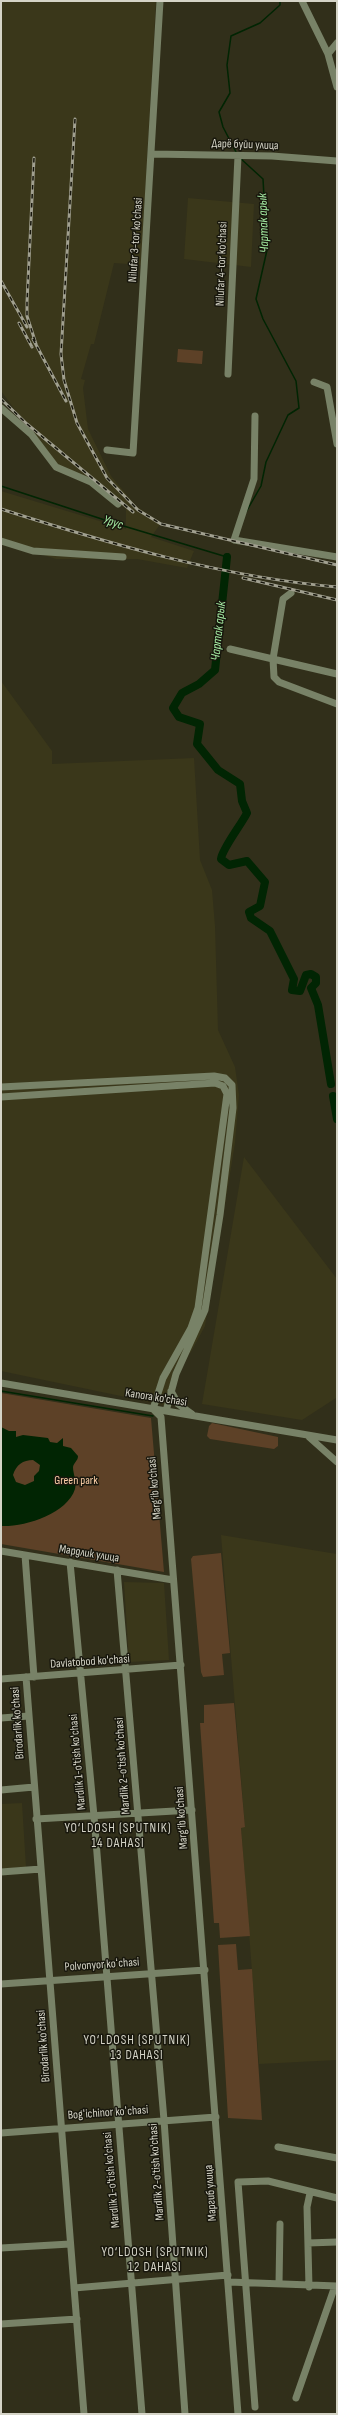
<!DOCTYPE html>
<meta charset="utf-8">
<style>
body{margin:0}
#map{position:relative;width:338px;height:2415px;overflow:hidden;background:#312f1a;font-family:"Sofia Sans Condensed",sans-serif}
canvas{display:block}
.frame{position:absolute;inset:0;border:2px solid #d5d4c7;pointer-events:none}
</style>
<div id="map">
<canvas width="338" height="2415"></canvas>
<div class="frame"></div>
</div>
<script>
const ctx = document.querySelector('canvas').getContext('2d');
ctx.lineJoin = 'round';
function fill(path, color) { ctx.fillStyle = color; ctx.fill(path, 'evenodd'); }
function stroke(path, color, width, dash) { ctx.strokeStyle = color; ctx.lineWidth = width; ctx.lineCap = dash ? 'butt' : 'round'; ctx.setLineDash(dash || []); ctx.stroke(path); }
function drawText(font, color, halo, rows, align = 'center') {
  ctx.font = font + ' "Sofia Sans Condensed",sans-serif'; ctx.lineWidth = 3; ctx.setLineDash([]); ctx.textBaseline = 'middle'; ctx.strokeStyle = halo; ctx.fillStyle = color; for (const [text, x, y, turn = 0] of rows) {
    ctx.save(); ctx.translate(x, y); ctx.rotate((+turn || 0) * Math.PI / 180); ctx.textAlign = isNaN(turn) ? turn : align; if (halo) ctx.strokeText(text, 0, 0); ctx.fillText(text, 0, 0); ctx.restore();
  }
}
fill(new Path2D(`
 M1,1H156L141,265L114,263L94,344H91L81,379L85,380L83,388L88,429L111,476L136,506L161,523L151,537L194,551L187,568L137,559H56L1,541V491L126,529V509L91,480L55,464L1,391Z
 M188,198L254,204L251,267L184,259Z
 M1,681L52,751V764L194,758L200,860L212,890L215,926L218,1030L235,1067L239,1095L235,1143L205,1326L191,1352L174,1369L164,1405L1,1371Z
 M244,1157L337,1279L336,1398L302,1420L202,1404Z
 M221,1535L337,1554V2060L259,2064L241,1827H245Z
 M124,1582L164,1583L169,1660L129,1662Z
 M22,1803L26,1867L1,1869V1804Z`), '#3a371a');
fill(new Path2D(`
 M178,349L203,351L202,364L177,362Z
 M1,1393L151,1418L164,1572L1,1544Z
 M212,1423L278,1437V1446L274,1449L210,1439L207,1436L209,1426Z
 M221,1553L230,1653L222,1654L224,1675L203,1677L201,1672L191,1559L193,1556Z
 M234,1703L245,1827L241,1828L250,1936L220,1938L219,1923H214L200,1723H204V1705Z
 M236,1944L238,1970L252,1969L262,2120L228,2118L218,1945Z`), '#5d4127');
fill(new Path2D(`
 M1,1427L9,1431H16V1437L23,1435L48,1438L50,1442L57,1443L63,1438V1446L71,1448L78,1456C78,1461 74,1462 73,1467C73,1474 77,1481 75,1489C67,1514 25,1527 1,1526ZM33,1460L40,1465L39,1471L34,1476V1481L25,1485L16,1482L13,1475C16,1465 23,1460 33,1460Z`), '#012503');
stroke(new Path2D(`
 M236,152L223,127L219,112L230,93L227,65L231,36L260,23L280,5V1
 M240,158L263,179L267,250L256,299L263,319L296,381L299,408L288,415L266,462L261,486L246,512
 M1,486L117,524L227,557L228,554
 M1,1391L153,1416`), '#012503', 1.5);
stroke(new Path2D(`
 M227,557L215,670L199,684L182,693L173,708L179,717L200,724L197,744L218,770L240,784L242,801L247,813C241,825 222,849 221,859L229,865L247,861L265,882L260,906L249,912L251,918L270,931L294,979L292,990L300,991L306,975L311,974L316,977V983L311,988L318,1005L331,1084
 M333,1096L337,1119`), '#012503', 8);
stroke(new Path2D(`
 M302,1L328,54L337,87
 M328,54L337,43
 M152,154L272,156L337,161
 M228,374L238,156
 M314,382L327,387L337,444
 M1,408L31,434L56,467L91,482L118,504
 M255,416L254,479L234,540L337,557
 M107,450L133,453L160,1
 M1,541L33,551L123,557
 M291,593L283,599L273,659L274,677L279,682L337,704
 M230,649L337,674
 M1,1087L214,1076L225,1078L232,1085L233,1108L220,1215L205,1310L176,1374L166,1411
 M1,1097L215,1083L223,1086L227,1094L198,1308L191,1328L163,1378L153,1409L161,1417L238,2414
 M1,1383L337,1440
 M171,1391L178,1404L192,1414
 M309,1437L337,1462
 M1,1551L173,1580
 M25,1555L34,1677
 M70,1562L94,1816L142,2414
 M117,1570L164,2120L185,2414
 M26,1677L84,2414
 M1,1679L181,1665
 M1,1718L29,1716
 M1,1790L34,1787
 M36,1819L192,1810
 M1,1872L41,1869
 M1,1984L205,1970
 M1,2133L216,2117
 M278,2147L337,2158
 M308,2243L337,2242
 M1,2248L70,2244
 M229,2282L337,2286
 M279,2284L280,2224
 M309,2287L307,2207L310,2193
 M74,2288L228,2275
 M1,2324L77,2319
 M296,2398L335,2286
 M255,2407L238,2182L268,2181L337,2198`), '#788267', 7);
const rail = new Path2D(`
 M75,119L61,354L64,380L77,423L107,478L138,510L161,524L337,565
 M34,158L27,302V316L36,344
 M1,281L27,327
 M19,323L32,347
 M33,339L66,401
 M1,399L27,424L133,512
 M1,509C110,544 222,577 337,587
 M243,578L337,600`);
stroke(rail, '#a1a090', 3);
stroke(rail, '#18170d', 1.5, [4.5]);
drawText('12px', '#d5d4c7', '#18170d', [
 ["Дарё буйи улица",245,145,2],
 ["Nilufar 3-tor ko'chasi",136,240,-86],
 ["Nilufar 4-tor ko'chasi",222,264,-88],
 ["Kanora ko'chasi",156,1398,9],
 ["Marg‘ib ko‘chasi",155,1488,-95],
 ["Мардлик улица",89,1554,9],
 ["Davlatobod ko'chasi",90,1662,-4],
 ["Birodarlik ko'chasi",18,1723,-94],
 ["Mardlik 1-o'tish ko'chasi",78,1762,-95],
 ["Mardlik 2-o'tish ko'chasi",123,1766,-94],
 ["Marg‘ib ko‘chasi",182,1818,-94],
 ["Polvonyor koʻchasi",102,1965,-4],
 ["Birodarlik ko'chasi",44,2046,-94],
 ["Bogʻichinor koʻchasi",108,2113,-4],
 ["Mardlik 2-o'tish ko'chasi",157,2172,-94],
 ["Mardlik 1-o'tish ko'chasi",112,2180,-95],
 ["Маргиб улица",211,2193,-94]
]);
drawText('12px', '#fccfa8', '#18170d', [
 ["Green park",76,1481]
]);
drawText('italic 13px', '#a5eca3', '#18170d', [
 ["Чартак арык",264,223,-92],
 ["Урус",113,523,18],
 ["Чартак арык",219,631,-84]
]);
ctx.letterSpacing = '1px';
drawText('13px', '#d5d4c7', '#18170d', [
 ["YO‘LDOSH (SPUTNIK)",118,1829],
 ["14 DAHASI",118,1844],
 ["YO‘LDOSH (SPUTNIK)",137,2041],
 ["13 DAHASI",137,2056],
 ["YO‘LDOSH (SPUTNIK)",155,2253],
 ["12 DAHASI",155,2268]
]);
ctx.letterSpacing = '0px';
</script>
